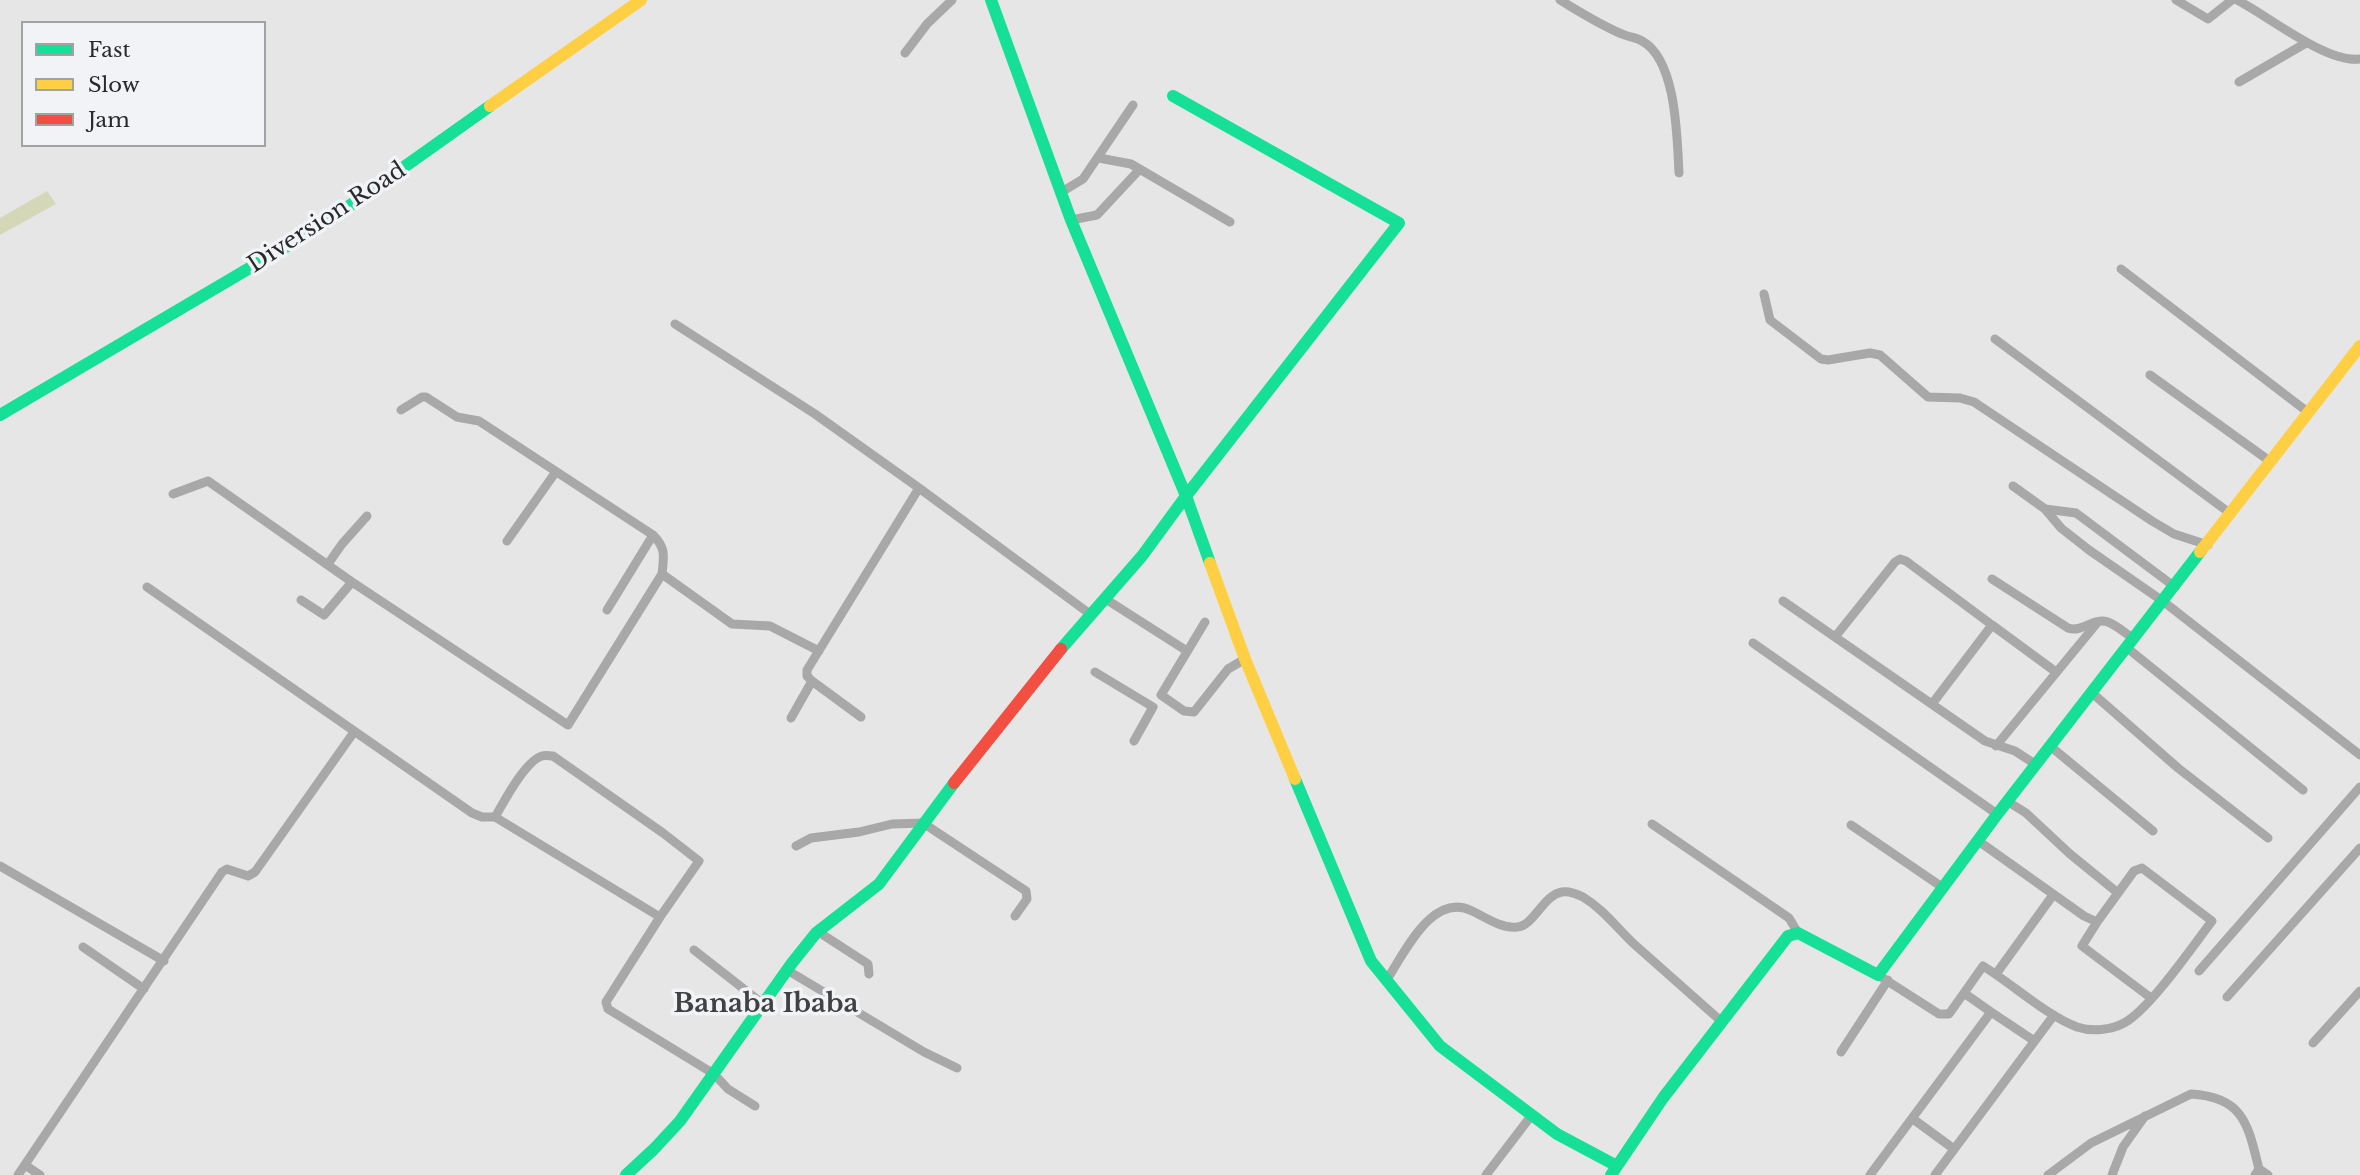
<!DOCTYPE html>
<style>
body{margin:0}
#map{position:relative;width:2360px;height:1175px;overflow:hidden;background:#e6e6e7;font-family:"Libre Baskerville",serif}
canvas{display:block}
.legend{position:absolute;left:21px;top:21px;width:245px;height:126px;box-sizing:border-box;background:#f2f3f6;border:2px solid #a1a2a4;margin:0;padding:9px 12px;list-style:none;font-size:21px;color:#28292a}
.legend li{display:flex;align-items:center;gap:14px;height:35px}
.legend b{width:35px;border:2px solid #a1a2a4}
</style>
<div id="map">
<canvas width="2360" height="1175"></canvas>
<ul class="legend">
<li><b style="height:9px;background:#16e098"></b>Fast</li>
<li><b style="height:9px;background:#ffcf43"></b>Slow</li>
<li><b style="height:9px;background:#f24e42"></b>Jam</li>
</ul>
</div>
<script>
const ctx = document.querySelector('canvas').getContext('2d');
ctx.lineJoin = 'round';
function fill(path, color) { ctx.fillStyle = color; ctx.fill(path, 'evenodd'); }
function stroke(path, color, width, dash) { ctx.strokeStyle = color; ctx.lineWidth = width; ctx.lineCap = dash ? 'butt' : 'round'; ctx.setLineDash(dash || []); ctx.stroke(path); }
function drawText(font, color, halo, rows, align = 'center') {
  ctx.font = font + ' "Libre Baskerville",serif'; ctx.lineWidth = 7; ctx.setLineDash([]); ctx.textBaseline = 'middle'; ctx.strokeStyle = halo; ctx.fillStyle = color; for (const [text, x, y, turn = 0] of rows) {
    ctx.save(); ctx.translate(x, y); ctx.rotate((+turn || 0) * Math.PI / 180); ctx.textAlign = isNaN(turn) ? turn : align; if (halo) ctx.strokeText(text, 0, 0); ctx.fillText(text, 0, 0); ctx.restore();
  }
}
fill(new Path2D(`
 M47,191L56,204L0,235V218Z`), '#d5d8b8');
stroke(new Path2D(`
 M1560,0C1580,12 1600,25 1622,34C1628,37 1636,37 1642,41C1677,60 1677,139 1679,173
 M2176,0L2208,19L2232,0
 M2237,0C2267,15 2327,64 2360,59
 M905,53L927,24L952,0
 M2239,82L2306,43
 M1099,158L1131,164L1230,222
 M1060,193L1083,179L1133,105
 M1071,220L1097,215L1139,170
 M2121,269L2309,413
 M1764,294L1770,320L1821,359L1828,360L1870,353L1880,355L1928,397L1960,398L1974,402L2152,521L2174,534L2208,545
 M675,324L815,414L919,488L1090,614
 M1995,339L2231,514
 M2150,375L2271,462
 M2013,486L2045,509L2061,528L2089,550L2164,602L2360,755
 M173,494L208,481L352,582L568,725L662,574C664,556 666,548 653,535L479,421L457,417L426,397H422L401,410
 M2045,509L2076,513L2175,587
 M507,541L555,473
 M328,564L342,544L367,516
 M662,574L732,624L770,626L819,651
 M1992,579L2068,628C2082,633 2093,617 2108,622C2116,625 2125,633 2133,638
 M147,587L472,813L482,817H495L660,917
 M1104,598L1187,651
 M301,600L324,615L352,582
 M1783,601L1985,741L2015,751L2035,764
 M607,610L653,535
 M1205,622L1161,695L1184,711L1194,712L1228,669L1245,659
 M1992,625L2056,672
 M1835,637L1895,562L1900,559L1906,561L1992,625L1932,704
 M1753,643L1997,814
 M2126,647L2303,790
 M1095,672L1153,707L1134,741
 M2091,692L2178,768L2268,838
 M861,717L812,681L807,676V670L919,488
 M791,718L812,681
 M1996,746L2097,623
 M2050,746L2153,831
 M2007,801L2026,813L2070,854L2118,893
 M495,817C504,802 525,761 542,756C546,755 550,756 553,756L663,833L699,861L660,917L606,1002L608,1009L714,1074L728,1089L755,1106
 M1652,824L1789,918L1798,933
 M1851,825L1942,887
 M796,846L811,838L859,832L892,824L923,823L1026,891L1027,899L1015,916
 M0,866L164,961
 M2097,922L2082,946L2151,998
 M817,931L868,964L869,974
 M83,947L144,989
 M694,950L763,1004
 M787,970L924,1052L957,1068
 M2199,971L2360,787
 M1996,974L2053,895
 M1878,975L1939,1014H1949L1964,993
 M1386,981C1404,954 1432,891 1472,911C1485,917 1502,929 1517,927C1534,926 1543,895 1562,892C1570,891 1577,894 1583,897C1603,909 1617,928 1634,944C1663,970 1693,996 1722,1022
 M2227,997L2360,848
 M1991,1012L2033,1040
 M2313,1043L2360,991
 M1841,1052L1888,980
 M1913,1119L1954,1149
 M25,1165L40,1175
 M18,1175L222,872L227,869L248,876L255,872L354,732
 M1486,1175L1531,1116
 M1870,1175L1991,1012L1964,993L1983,966C2011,983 2047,1016 2077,1027C2092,1032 2111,1030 2124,1023C2149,1010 2193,946 2212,921L2142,868L2134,871L2097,922L2084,916L1977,840
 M1935,1175L2054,1015
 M2048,1175L2091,1143L2191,1094C2244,1097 2248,1125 2259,1169
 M2112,1175L2123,1147L2145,1116
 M2255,1175L2259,1169L2268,1175`), '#a8a8a8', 9);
stroke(new Path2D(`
 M991,0L1071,220L1186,496L1210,563
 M0,415L321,226L490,106
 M1061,649L1142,556L1186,496L1399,223L1173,96
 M1295,779L1371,961L1440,1046L1557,1134L1617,1166
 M626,1175L654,1149L680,1121L792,963L816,933L879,884L954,783
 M1611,1175L1663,1098L1788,936L1798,933L1878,975L1996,816L2200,552`), '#16e098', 12);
stroke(new Path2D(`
 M490,106L641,0
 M2200,552L2360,346
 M1210,563L1245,659L1295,779`), '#ffcf43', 12);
stroke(new Path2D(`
 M954,783L1061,649`), '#f24e42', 12);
drawText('23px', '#28292a', '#f2f3f6', [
 ["Diversion Road",327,218,-33]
]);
drawText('bold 26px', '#404143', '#f2f3f6', [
 ["Banaba Ibaba",766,1005]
]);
</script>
